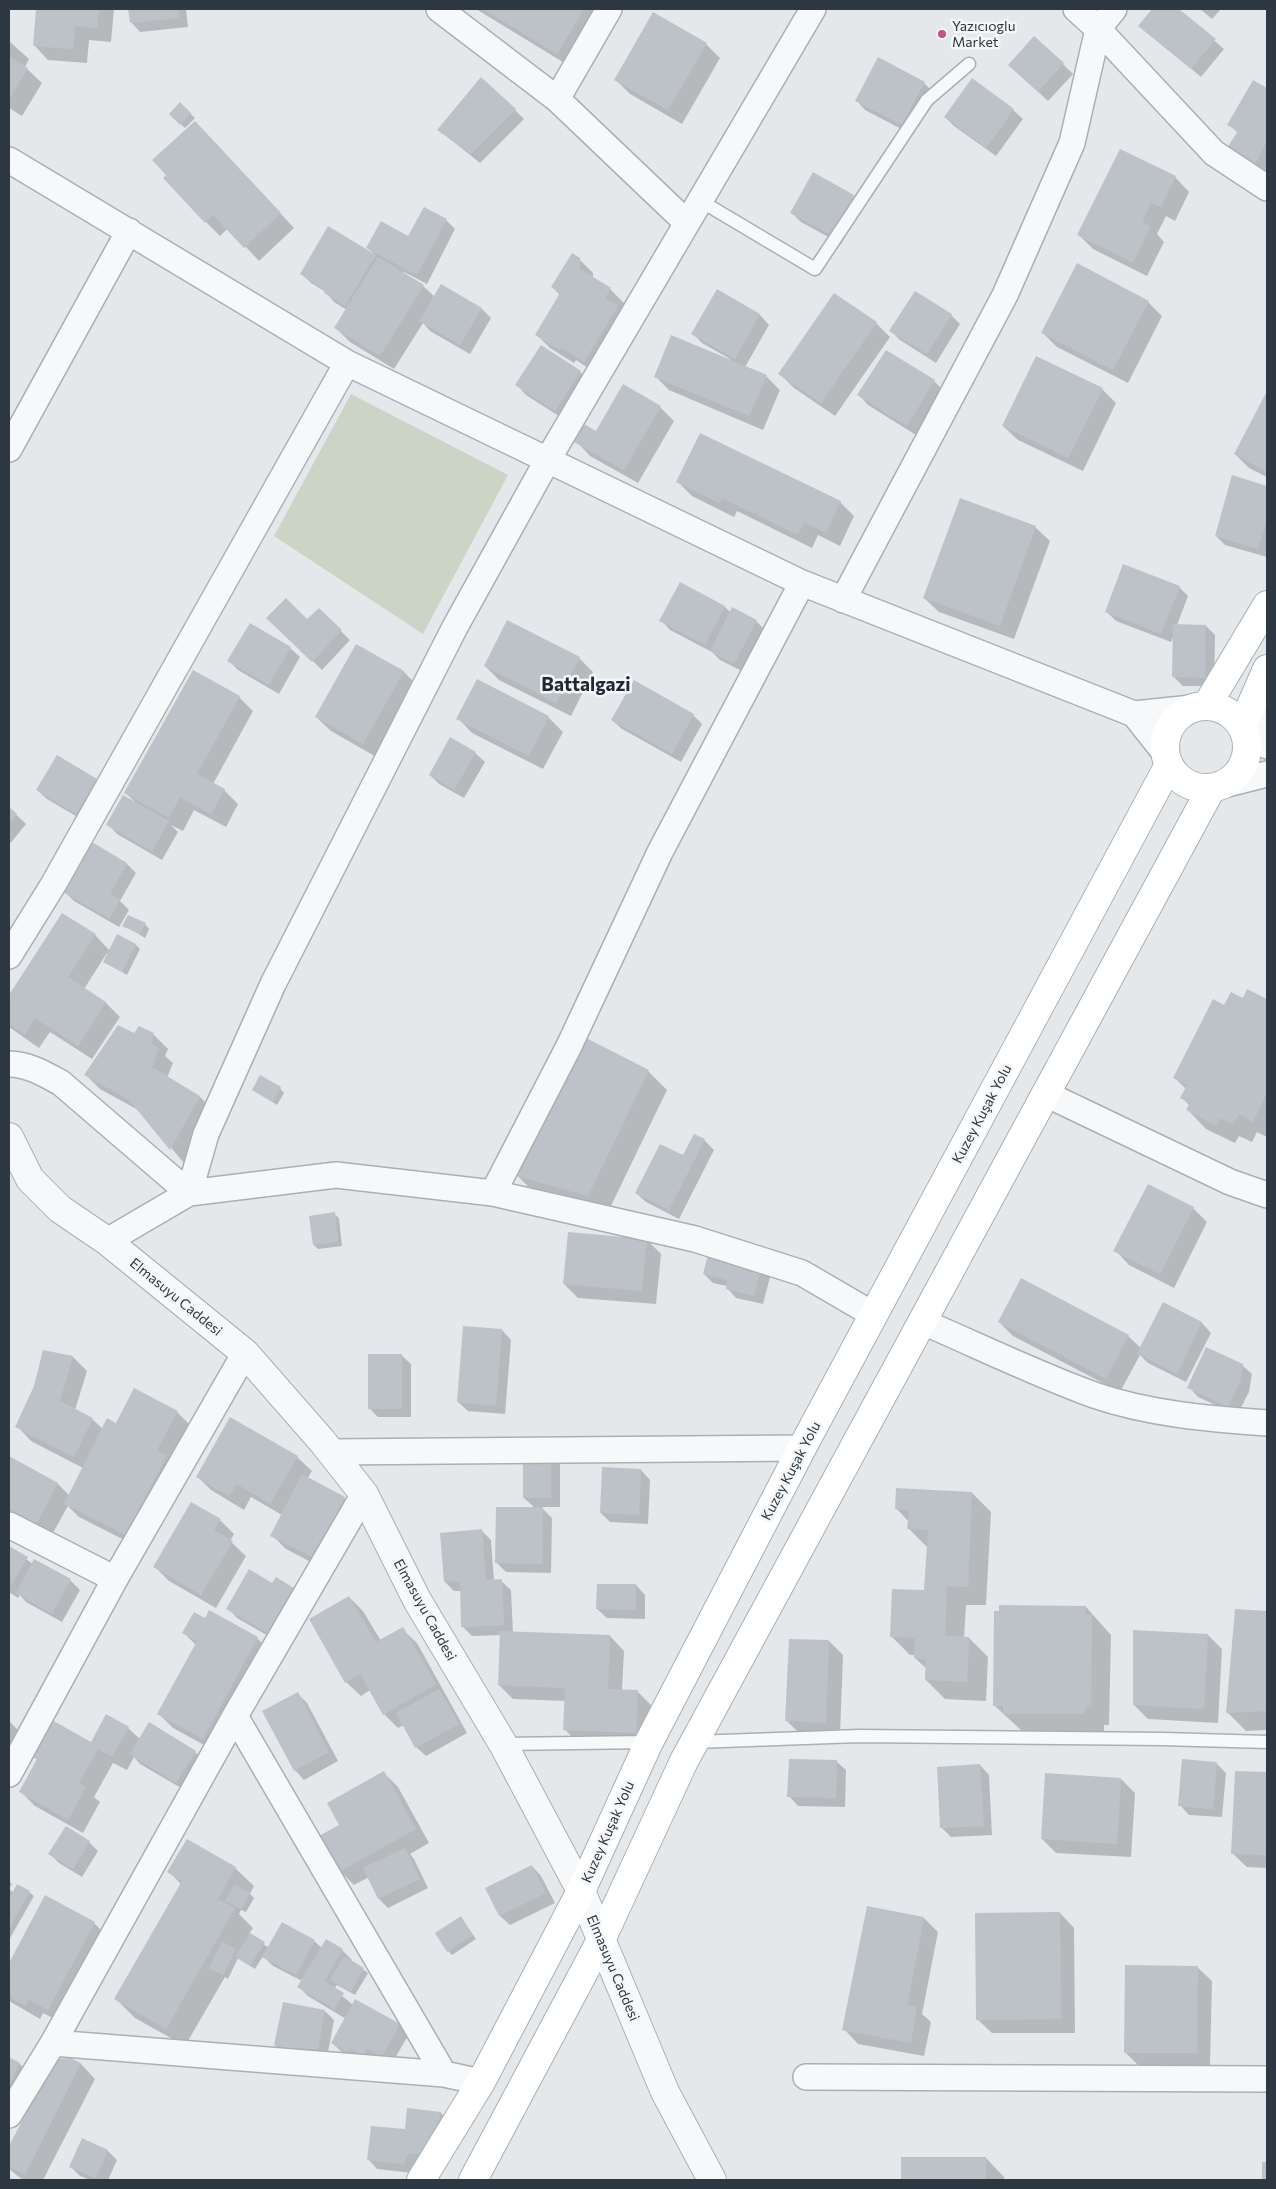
<!DOCTYPE html>
<meta charset="utf-8">
<style>
body{margin:0}
#map{position:relative;width:1276px;height:2189px;overflow:hidden;background:#e4e8eb;font-family:Commissioner,sans-serif}
canvas{display:block}
.frame{position:absolute;inset:0;border:10px solid #2d3842;pointer-events:none}
</style>
<div id="map">
<canvas width="1276" height="2189"></canvas>
<div class="frame"></div>
</div>
<script>
const ctx = document.querySelector('canvas').getContext('2d');
ctx.lineJoin = 'round';
function fill(path, color) { ctx.fillStyle = color; ctx.fill(path, 'evenodd'); }
function stroke(path, color, width, dash) { ctx.strokeStyle = color; ctx.lineWidth = width; ctx.lineCap = dash ? 'butt' : 'round'; ctx.setLineDash(dash || []); ctx.stroke(path); }
function drawText(font, color, halo, rows, align = 'center') {
  ctx.font = font + ' Commissioner,sans-serif'; ctx.lineWidth = 5; ctx.setLineDash([]); ctx.textBaseline = 'middle'; ctx.strokeStyle = halo; ctx.fillStyle = color; for (const [text, x, y, turn = 0] of rows) {
    ctx.save(); ctx.translate(x, y); ctx.rotate((+turn || 0) * Math.PI / 180); ctx.textAlign = isNaN(turn) ? turn : align; if (halo) ctx.strokeText(text, 0, 0); ctx.fillText(text, 0, 0); ctx.restore();
  }
}
fill(new Path2D(`
 M351,394L508,475L423,634L274,536Z`), '#ccd4c6');
fill(new Path2D(`
 M37,9H114L111,42L89,40L87,63L48,60L34,45Z
 M130,9H186L188,27L140,32L131,22Z
 M476,9H605L571,67Z
 M1154,9H1177L1224,49L1201,77L1140,25Z
 M1200,9H1221L1212,19Z
 M1035,37L1073,74L1048,101L1019,74Z
 M9,41L29,59L25,67L42,83L22,116L9,108Z
 M706,44L720,58L682,124L630,94L616,80Z
 M972,80L1013,110L1023,119L996,156L954,126L945,117Z
 M1253,82L1267,90V176L1243,162L1238,133L1229,124Z
 M924,83L933,92L911,134L865,110L856,100Z
 M180,103L195,118L185,128L170,114Z
 M515,110L524,119L480,163L439,130Z
 M209,136L294,228L259,261L228,228L220,236L206,222Z
 M1175,177L1189,192L1175,221L1166,216L1157,234L1164,242L1147,276L1093,249L1079,235Z
 M853,196L863,205L841,244L801,222L792,213Z
 M446,220L455,229L427,284L404,272L403,273L423,286L435,297L482,309L491,318L470,354L430,331L423,323L394,369L350,342L336,328L347,310L334,302L326,292L311,283L301,273L374,254L368,248L409,237Z
 M579,259L593,273V279L610,289L624,303L621,310L632,321L599,375L576,360L574,363L550,348L536,334L560,295L552,287Z
 M717,291L760,315L769,325L745,367L766,376L780,390L763,430L669,390L655,376L729,361L730,359L702,343L693,334Z
 M1148,302L1162,316L1128,383L1057,347L1043,333Z
 M951,315L960,324L936,363L900,340L891,331Z
 M876,323L890,337L835,416L794,388L780,374Z
 M887,351L934,381L944,391L916,435L868,405L859,395Z
 M580,372L590,381L565,420L526,395L517,385Z
 M1102,389L1116,403L1083,471L1018,440L1003,426Z
 M1267,394V477L1249,468L1235,454Z
 M660,407L674,421L638,483L590,456L576,441Z
 M1233,477L1267,487V557L1225,545L1216,536Z
 M678,482L840,502L854,516L840,546L818,535L812,548L737,511L734,517L692,496Z
 M1035,527L1050,541L1014,639L939,612L924,598Z
 M680,583L725,607L731,613L756,621L765,630L744,672L720,660L712,652L670,630L661,620Z
 M1179,587L1188,596L1177,625L1206,626L1215,635L1214,686H1183L1174,677V634L1171,642L1116,621L1107,612Z
 M319,610L350,640L322,670L268,618L308,621Z
 M356,645L404,672L418,686L378,758L331,731L316,717Z
 M290,648L300,657L279,694L238,670L229,661Z
 M579,658L593,672L571,716L499,680L485,666Z
 M477,681L548,717L563,732L543,769L472,733L458,718Z
 M239,697L253,711L213,784L224,790L238,804L226,827L194,810L183,831L171,825L178,832L162,860L117,834L108,824L135,802L126,793Z
 M693,715L702,724L681,762L622,729L612,720Z
 M475,753L485,762L464,798L439,784L430,775Z
 M96,780L105,790L86,822L47,799L37,790Z
 M9,808L26,824L9,845Z
 M127,864L136,873L120,901L129,910L119,927L74,901L65,892Z
 M62,914L95,935L110,951L136,945L140,949L127,975L104,962L108,954L107,953L84,989L106,1003L120,1017L92,1059L50,1032L39,1048L9,1027V997Z
 M145,924L149,929L145,938L124,925Z
 M1248,991L1267,1001V1137L1257,1132L1252,1142L1239,1136L1235,1143L1206,1129L1188,1110L1190,1106L1182,1098L1186,1089L1175,1078L1225,1006L1243,1000Z
 M153,1034L168,1049L165,1056L173,1063L167,1078L200,1097L214,1111L184,1163L140,1111L100,1089L86,1075L135,1035Z
 M648,1071L667,1090L607,1214L536,1195L518,1176Z
 M280,1088L284,1093L277,1105L253,1089Z
 M695,1135L704,1140L714,1150L679,1219L646,1202L636,1193L683,1157Z
 M1193,1208L1207,1222L1174,1288L1129,1265L1115,1250Z
 M334,1214L339,1218L342,1246L318,1249L314,1245Z
 M647,1240L661,1254L656,1304L578,1298L564,1284Z
 M760,1268L770,1277L763,1304L736,1298L727,1288V1286L713,1283L704,1274Z
 M1164,1304L1202,1323L1211,1333L1186,1382L1148,1363L1140,1355L1120,1392L1013,1336L999,1322L1128,1336L1141,1348Z
 M502,1330L511,1340L505,1414L468,1411L458,1402Z
 M401,1355L411,1364V1417H378L369,1408Z
 M73,1357L87,1371L75,1410L92,1419L103,1429L117,1424L177,1412L191,1426L140,1548L79,1517L68,1506L49,1540L9,1518V1458L58,1484L69,1495L83,1468L31,1441L17,1426Z
 M1242,1365L1252,1374L1249,1392L1237,1415L1198,1397L1189,1387Z
 M550,1454L560,1464V1507H541L552,1518L551,1573L506,1572L497,1563L535,1508L524,1498Z
 M297,1457L312,1471L307,1479L344,1498L358,1512L328,1571L286,1549L272,1535L282,1515L251,1497L244,1510L211,1490L197,1476Z
 M641,1470L650,1480L648,1524L610,1522L601,1513Z
 M897,1490L972,1493L991,1512L986,1605H966L964,1638H969L988,1657L986,1701L945,1699L926,1680L927,1669L915,1658L916,1655H910L891,1636L926,1591L928,1548L909,1529V1522L897,1509Z
 M220,1520L234,1534L230,1541L246,1556L216,1608L169,1581L155,1567Z
 M482,1531L491,1540L494,1581H501L511,1590L513,1633L610,1636L624,1651L622,1690L637,1691L651,1705L649,1746L579,1743L564,1729L566,1701L513,1699L499,1685L501,1635L472,1636L462,1626L461,1591H454L445,1582Z
 M9,1547L33,1564L70,1580L80,1590L62,1622L26,1602L20,1595L18,1598L9,1592Z
 M273,1585L293,1589L302,1599L277,1641L237,1618L228,1608Z
 M636,1585L645,1595V1619L607,1618L597,1609Z
 M349,1597L363,1611L381,1641L402,1629L417,1643L467,1733L426,1756L416,1747L404,1725L398,1728L384,1714L370,1690L361,1696L346,1682Z
 M1086,1607L1111,1635L1109,1725H1104V1732H1023L995,1706Z
 M1236,1610L1267,1612V1730L1246,1731L1227,1712Z
 M206,1619L257,1638L271,1652L217,1752L173,1728L159,1714L196,1645L184,1633Z
 M1208,1635L1222,1649L1218,1723L1148,1719L1134,1705Z
 M829,1641L843,1655L840,1736L801,1735L787,1721Z
 M298,1694L307,1703L338,1761L304,1780L295,1770Z
 M9,1721L19,1731L9,1748Z
 M128,1728L140,1739L195,1752L204,1761L186,1791L140,1764L134,1757L127,1770L113,1763L94,1797L100,1802L83,1833L35,1806L21,1792L38,1761L34,1756L91,1744Z
 M836,1761L846,1770L845,1807L798,1806L789,1796Z
 M1216,1763L1226,1773L1222,1817L1189,1815L1180,1805Z
 M980,1765L989,1775L992,1835L951,1837L941,1827Z
 M1236,1772L1267,1774V1868L1247,1867L1232,1853Z
 M384,1773L398,1787L429,1843L410,1854L414,1859L428,1888L388,1908L379,1899L369,1877L354,1885L340,1871L341,1825Z
 M1121,1779L1135,1793L1131,1857L1056,1853L1042,1839Z
 M89,1842L98,1851L82,1877L59,1863L50,1854Z
 M532,1866L541,1876L555,1903L510,1925L500,1916L487,1889Z
 M235,1868L254,1886L250,1894L254,1898L246,1912L241,1910L239,1914L253,1928L249,1934L269,1948L314,1941L322,1948L326,1941L342,1950L352,1960L351,1961L368,1973L355,1995L337,1985L334,1989L353,2005L356,2000L400,2025L409,2034L391,2065L357,2061L342,2052L332,2043L346,2019L308,1996L299,1987L302,1981L273,1966L263,1956L255,1969L238,1958L228,1979L225,1977L185,2046L135,2018L116,1999L181,1884L169,1872Z
 M9,1881L12,1884L9,1889L14,1893L29,1892L34,1896L9,1940Z
 M46,1897L94,1923L108,1937L62,2023L43,2013L40,2019L9,2001V1966Z
 M868,1907L924,1918L938,1932L922,2014L931,2022L924,2056L858,2044L844,2029Z
 M1060,1913L1074,1928L1075,2033H992L977,2019Z
 M461,1918L476,1939L452,1955L448,1951Z
 M1197,1967L1212,1981L1210,2066L1140,2067L1126,2053Z
 M325,2011L334,2020L326,2063L284,2054L275,2045Z
 M9,2059L20,2064L29,2074L9,2106Z
 M70,2059L81,2064L95,2079L43,2180H23L9,2169V2149L54,2060Z
 M408,2109L441,2113L450,2122L413,2173L377,2169L368,2159L406,2131Z
 M108,2151L117,2160L108,2180H90L80,2176L71,2167Z
 M903,2158H986L1004,2177V2180H902Z`), '#0003');
fill(new Path2D(`
 M36,9H99L97,28L75,26L73,49L33,46Z
 M128,9H178L179,18L130,23Z
 M483,9H584L557,54Z
 M1152,9H1179L1216,39L1191,69L1138,26Z
 M653,12L707,43L668,110L614,80Z
 M1034,36L1064,63L1038,92L1008,65Z
 M9,56L28,68L9,100Z
 M878,57L925,82L902,125L855,101Z
 M481,77L516,109L471,154L437,130Z
 M972,78L1014,109L986,148L944,117Z
 M1253,80L1267,88V141L1255,164L1227,148L1238,131L1227,125Z
 M180,102L191,113L180,125L169,114Z
 M195,121L281,213L244,248L213,215L205,223L163,178L166,175L152,160Z
 M1120,149L1176,176L1161,207L1151,203L1142,222L1151,226L1133,263L1077,235Z
 M813,172L854,195L831,235L790,213Z
 M424,207L447,219L417,275L366,248L381,221L408,236Z
 M328,226L376,255L345,306L324,293L325,290L300,274Z
 M572,253L580,258V269L611,288L605,298L618,306L584,362L561,347L560,350L535,335L560,293L551,287Z
 M378,257L424,285L380,356L334,328Z
 M1077,263L1149,301L1113,370L1041,333Z
 M441,284L482,308L460,345L419,321Z
 M717,289L760,314L735,359L691,334Z
 M915,291L952,314L927,354L889,331Z
 M834,293L877,322L821,403L778,374Z
 M671,335L767,375L749,416L654,377Z
 M541,345L581,371L555,411L515,385Z
 M886,350L935,380L907,426L857,395Z
 M1036,356L1103,388L1068,458L1002,426Z
 M623,384L661,406L624,470L574,442L584,424L596,431Z
 M1267,391V472L1234,454Z
 M700,433L841,501L826,533L804,522L798,535L722,498L719,503L676,482Z
 M1232,475L1267,486V519L1258,549L1215,536Z
 M960,498L1036,526L1000,626L923,598Z
 M1123,564L1180,586L1161,634L1105,612Z
 M680,582L725,606L705,645L659,621Z
 M286,598L307,619L319,608L342,630L312,662L266,618Z
 M732,607L757,620L734,664L710,651Z
 M507,620L580,657L556,703L484,666Z
 M250,623L291,647L269,685L227,661Z
 M1173,624L1206,625L1205,678L1172,677Z
 M356,644L404,671L363,744L315,717Z
 M193,670L240,696L197,774L225,789L211,814L180,797L169,818L124,793Z
 M477,679L549,716L529,756L456,719Z
 M634,680L694,714L672,754L611,720Z
 M450,737L476,752L454,790L429,775Z
 M57,755L97,779L76,814L36,790Z
 M123,795L169,821L152,851L106,825Z
 M9,807L17,814L9,824Z
 M92,842L127,863L110,894L120,900L109,919L63,892Z
 M62,913L96,934L68,977L106,1002L78,1046L35,1018L25,1035L9,1024V995Z
 M128,915L146,923L140,934L122,926Z
 M117,934L136,944L122,972L103,962Z
 M1247,989L1267,999V1093L1253,1122L1239,1114L1233,1124L1220,1118L1216,1126L1186,1110L1190,1103L1180,1098L1187,1085L1173,1078L1213,999L1224,1005L1231,992L1243,998Z
 M118,1025L134,1033L139,1026L154,1033L151,1044L159,1048L152,1067L200,1096L170,1150L129,1100L84,1075Z
 M586,1038L649,1070L588,1196L516,1176Z
 M260,1075L281,1087L272,1102L252,1090Z
 M694,1134L705,1139L669,1210L635,1193L660,1144L683,1155Z
 M1148,1184L1194,1207L1160,1274L1113,1251Z
 M335,1212L338,1242L313,1245L309,1216Z
 M568,1232L647,1239L642,1291L563,1284Z
 M708,1254L761,1267L754,1296L726,1289L727,1280L703,1274Z
 M1021,1278L1129,1335L1106,1379L998,1322Z
 M1163,1302L1202,1322L1177,1374L1137,1353Z
 M463,1326L502,1329L496,1406L457,1402Z
 M1206,1347L1243,1364L1240,1382L1228,1407L1187,1388Z
 M43,1350L73,1356L60,1401L93,1418L74,1457L15,1427L34,1386Z
 M368,1354H402V1409H368Z
 M134,1388L178,1411L157,1450L167,1455L126,1535L64,1504L107,1418L116,1423Z
 M230,1417L298,1456L270,1504L237,1484L229,1496L196,1477Z
 M551,1453V1498H523V1454Z
 M9,1456L58,1483L35,1527L9,1513Z
 M602,1467L641,1469L639,1515L600,1513Z
 M302,1474L345,1497L314,1558L270,1536Z
 M896,1488L972,1492L968,1587L947,1586L945,1636L969,1637L967,1682L925,1680L926,1659L914,1658L915,1638L890,1637L892,1589L924,1590L928,1530L907,1529L909,1510L895,1509Z
 M191,1502L221,1519L214,1530L233,1541L201,1595L153,1567Z
 M496,1507H543L542,1564L495,1563Z
 M482,1529L486,1580L502,1579L504,1625L461,1627L460,1581L444,1582L440,1533Z
 M9,1546L28,1557L9,1589Z
 M34,1559L71,1579L52,1614L16,1593Z
 M249,1569L272,1583L276,1577L294,1588L268,1633L226,1609Z
 M597,1584H636V1610L596,1609Z
 M349,1596L376,1642L403,1627L436,1684L383,1715L360,1674L345,1683L309,1619Z
 M999,1605L1086,1606V1615H1092L1091,1707H1085V1714H1003V1706H993L994,1611H999Z
 M1235,1609L1267,1611V1711L1226,1713Z
 M209,1610L258,1637L203,1739L157,1714L197,1641L182,1633L194,1612L205,1618Z
 M1133,1630L1208,1634L1204,1709L1133,1705Z
 M500,1631L610,1635L608,1689L638,1690L636,1733L563,1730L565,1688L498,1685Z
 M789,1639L829,1640L826,1723L785,1721Z
 M439,1689L459,1724L415,1748L396,1713Z
 M298,1692L329,1752L294,1771L262,1711Z
 M106,1714L129,1727L112,1757L98,1749L79,1783L86,1787L68,1820L19,1792L37,1759L32,1757L52,1720L91,1742Z
 M149,1722L196,1751L176,1783L130,1754Z
 M789,1759L837,1760L836,1798L787,1797Z
 M1182,1759L1217,1762L1213,1809L1178,1806Z
 M980,1764L984,1826L940,1828L937,1767Z
 M384,1771L416,1829L339,1872L319,1836L339,1825L327,1803Z
 M1235,1771L1267,1772V1855L1231,1854Z
 M1045,1773L1121,1778L1117,1844L1041,1839Z
 M66,1826L90,1841L73,1869L48,1854Z
 M187,1839L236,1867L218,1899L235,1908L166,2029L114,1999L182,1881L167,1872Z
 M405,1848L420,1879L378,1899L363,1868Z
 M532,1865L546,1893L499,1916L485,1888Z
 M17,1884L30,1891L9,1929V1899Z
 M234,1885L250,1892L242,1909L225,1901Z
 M45,1895L95,1922L48,2010L29,2000L25,2006L9,1997V1963Z
 M867,1906L924,1917L907,2005L917,2007L911,2043L842,2030Z
 M1060,1912L1061,2019L976,2020L975,1913Z
 M461,1916L473,1935L447,1952L435,1933Z
 M282,1922L315,1940L296,1975L262,1957Z
 M250,1933L265,1942L250,1966L235,1957Z
 M326,1939L343,1949L324,1981L344,1993L334,2009L297,1987Z
 M222,1942L236,1949L223,1975L209,1968Z
 M344,1956L364,1968L351,1992L330,1980Z
 M1125,1965L1198,1966L1197,2053H1124Z
 M355,1999L400,2024L382,2057L367,2049L363,2056L349,2048L347,2052L331,2043Z
 M283,2002L325,2010L317,2054L274,2045Z
 M9,2057L20,2063L9,2086Z
 M70,2058L81,2063L25,2175L9,2167V2146L54,2059Z
 M407,2108L441,2112L429,2153L408,2154L404,2164L367,2160L371,2126L405,2129Z
 M82,2138L108,2150L96,2178L69,2167Z
 M901,2157H986V2180H901Z
 M1262,2162H1267V2180H1262Z`), '#bcc2c7');
const service = new Path2D(`
 M699,200L815,269L927,100L969,64
 M695,1742L859,1736L1163,1739L1267,1742
 M503,1744L649,1742`);
const minor = new Path2D(`
 M439,9L557,99L686,222
 M1076,9L1098,29L1214,153L1267,188
 M557,99L609,9
 M9,160L347,363L802,583L1134,714L1192,708
 M9,449L129,231
 M843,600L1005,295L1072,143L1098,29L1114,9
 M1257,693L1259,720L1267,746
 M1134,714L1165,753
 M1224,785L1267,774
 M9,956L53,885L347,363
 M9,1064C28,1064 45,1074 61,1083L189,1193L336,1175L493,1193L695,1239L802,1273L874,1315
 M1046,1094L1230,1182L1267,1195
 M493,1193L569,1046L660,852L802,583
 M107,1241L189,1193L206,1134L273,984L455,627L547,461L813,9
 M923,1322C979,1346 1036,1374 1094,1395C1149,1414 1210,1419 1267,1423
 M331,1452L802,1448
 M9,1525L115,1579
 M235,1716L444,2074
 M9,1774L115,1579L245,1353
 M53,2043L444,2074L481,2082
 M806,2077L1267,2079
 M9,2115L53,2043L235,1716L364,1494`);
const tertiary = new Path2D(`
 M9,1137L30,1179L60,1209L107,1241L245,1353L322,1441L364,1494L417,1600L503,1744L581,1891L665,2092L712,2180`);
const secondary = new Path2D(`
 M1207,705L1267,605
 M1165 747a41 41 0 1 1 82 0a41 41 0 1 1-82 0Z
 M1242,726L1267,669
 M421,2180L481,2082L581,1891L649,1742L802,1448L1169,765
 M473,2180L601,1940L684,1761L1211,789`);
stroke(service, '#a9b0b5', 15);
stroke(minor, '#a9b0b5', 28);
stroke(tertiary, '#a9b0b5', 30);
stroke(secondary, '#a9b0b5', 30);
stroke(service, '#f7f8f9', 12);
stroke(minor, '#f7f8f9', 25);
stroke(tertiary, '#f7f8f9', 28);
stroke(secondary, '#fff', 28);
for (const [x, y, r, color] of [
 [942,34,5,"#c35677"]
]) { const dot = new Path2D(); dot.arc(x, y, r, 0, 2 * Math.PI); ctx.fillStyle = color; ctx.fill(dot); stroke(dot, '#f4f6f8', 2); }
drawText('14px', '#2d3842', '#f4f6f8', [
 ["Yazıcıoglu",952,26],
 ["Market",952,42]
], 'left');
drawText('14px', '#2d3842', '#f4f6f8', [
 ["Kuzey Kuşak Yolu",982,1114,-62],
 ["Elmasuyu Caddesi",176,1297,39],
 ["Kuzey Kuşak Yolu",791,1471,-62],
 ["Elmasuyu Caddesi",425,1610,61],
 ["Kuzey Kuşak Yolu",608,1832,-66],
 ["Elmasuyu Caddesi",613,1968,67]
]);
drawText('bold 19px', '#1f2933', '#f4f6f8', [
 ["Battalgazi",586,685]
]);
</script>
